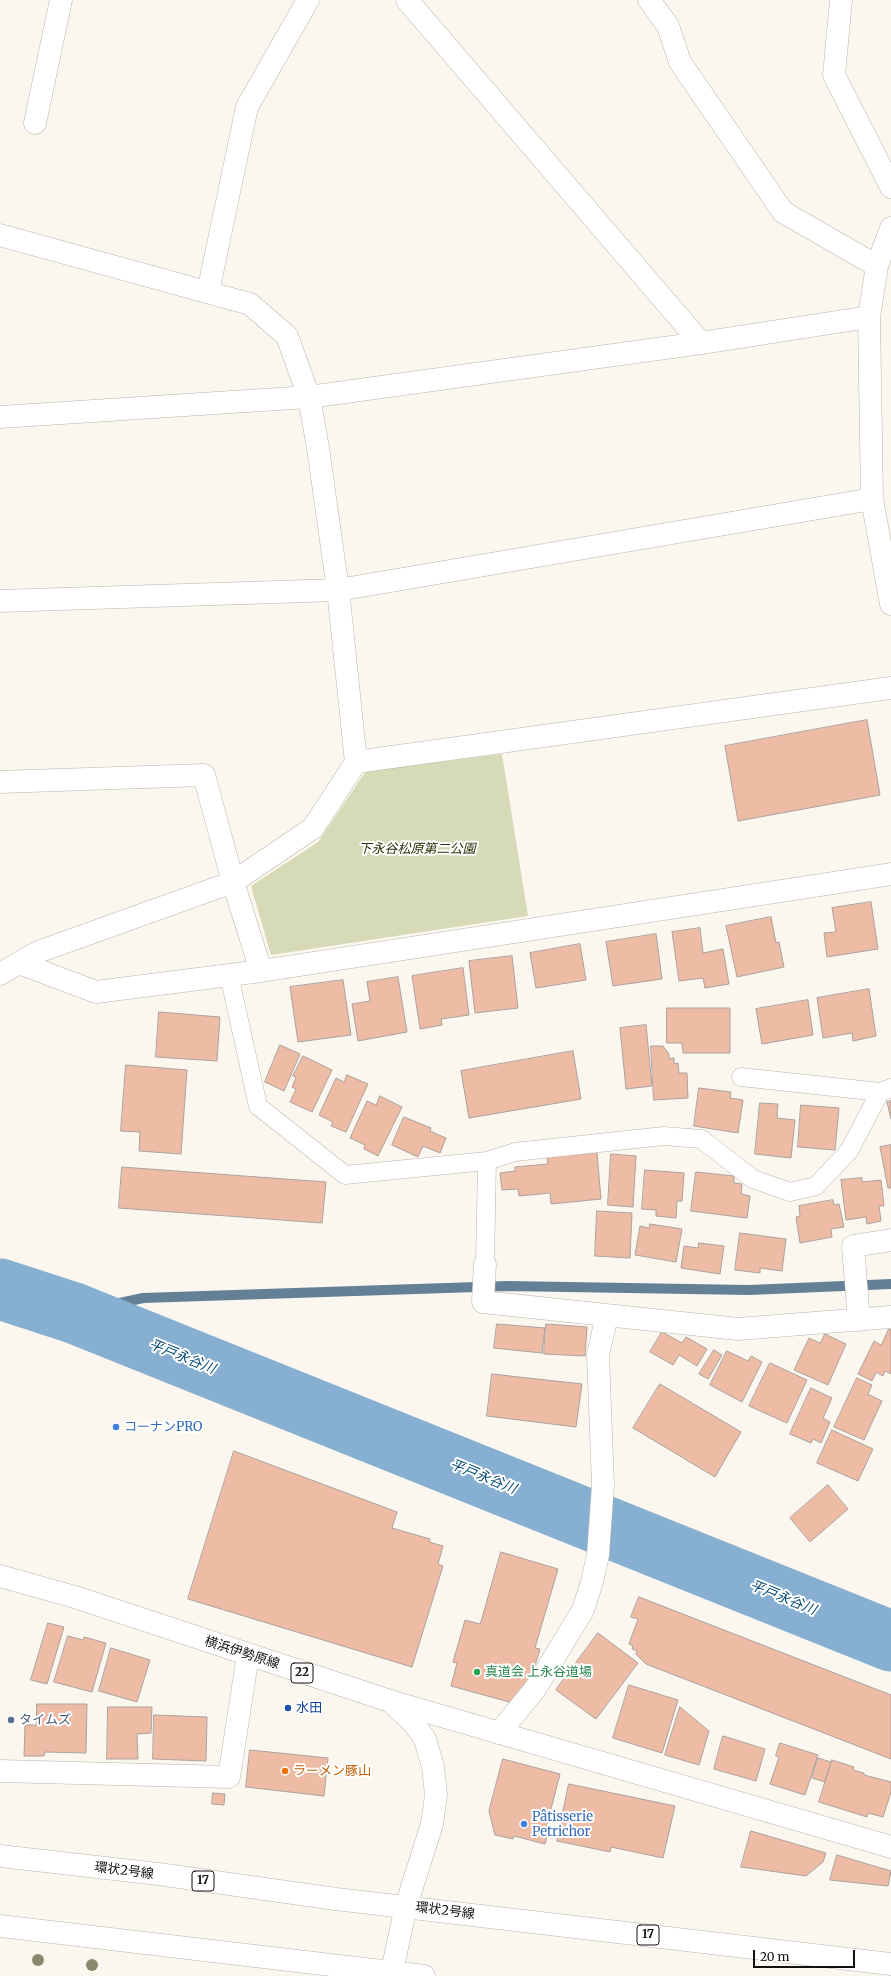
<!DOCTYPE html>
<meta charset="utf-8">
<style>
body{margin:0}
#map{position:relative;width:891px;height:1976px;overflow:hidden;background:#fbf7ef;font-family:Merriweather,serif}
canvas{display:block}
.scale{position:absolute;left:753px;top:1950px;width:102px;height:18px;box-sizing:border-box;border:2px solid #12110e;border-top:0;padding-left:5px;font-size:12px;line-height:14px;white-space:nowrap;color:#12110e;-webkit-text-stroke:3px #fff;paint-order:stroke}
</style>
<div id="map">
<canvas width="891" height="1976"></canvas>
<div class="scale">20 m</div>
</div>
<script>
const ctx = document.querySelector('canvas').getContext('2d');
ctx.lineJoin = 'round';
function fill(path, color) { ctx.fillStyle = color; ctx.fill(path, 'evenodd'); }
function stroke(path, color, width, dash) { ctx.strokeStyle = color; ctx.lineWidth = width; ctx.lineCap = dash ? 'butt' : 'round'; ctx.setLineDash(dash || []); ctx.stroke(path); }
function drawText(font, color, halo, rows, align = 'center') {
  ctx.font = font + ' Merriweather,"Noto Sans JP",serif'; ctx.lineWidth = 4; ctx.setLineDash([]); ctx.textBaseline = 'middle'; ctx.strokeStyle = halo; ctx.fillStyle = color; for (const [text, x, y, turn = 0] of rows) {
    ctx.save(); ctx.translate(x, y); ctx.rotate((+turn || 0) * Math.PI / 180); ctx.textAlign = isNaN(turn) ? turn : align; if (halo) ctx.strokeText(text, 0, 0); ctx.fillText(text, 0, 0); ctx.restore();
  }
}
fill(new Path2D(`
 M502,754L528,916L271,955L251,886L318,842L366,771Z`), '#d6dab7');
stroke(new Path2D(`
 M74,1313L143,1298L507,1286L749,1290L891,1284`), '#638096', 10);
stroke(new Path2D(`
 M0,1289L74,1313L891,1641`), '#86afd1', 61);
const building = new Path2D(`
 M867,720L880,795L738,821L725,746Z
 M871,902L878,949L827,957L824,933L836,932L832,908Z
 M771,917L776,943L779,942L784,967L737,977L726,926Z
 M700,928L703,953L723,949L729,984L705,988L703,978L679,981L672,932Z
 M656,934L662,979L613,986L606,942Z
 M580,944L586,980L536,988L530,953Z
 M512,956L518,1008L475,1013L469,961Z
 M463,968L469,1015L441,1019L442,1025L420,1029L412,976Z
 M398,977L407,1032L358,1041L352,1004L370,1001L367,982Z
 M343,980L351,1035L298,1042L290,987Z
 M869,989L876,1036L853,1041L852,1033L823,1038L817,998Z
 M808,1000L813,1035L762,1044L756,1009Z
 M667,1008H730V1053H683L682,1043H667Z
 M159,1012L220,1017L217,1061L156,1057Z
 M646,1025L652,1086L626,1089L620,1028Z
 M280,1045L300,1054L284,1091L265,1082Z
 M651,1046H663L669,1054V1059L674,1058V1064L678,1063L679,1073H687L688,1098L654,1100Z
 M573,1051L581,1099L469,1118L461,1071Z
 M303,1056L332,1070L312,1112L290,1102L296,1089L292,1087L296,1077L293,1076Z
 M126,1065L187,1070L181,1154L139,1151L140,1132L121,1131Z
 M347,1075L368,1084L346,1132L331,1126L333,1122L319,1115L336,1078L344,1082Z
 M699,1088L731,1092L730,1098L743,1100L738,1133L694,1126Z
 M380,1096L402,1107L378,1156L364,1149L365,1145L350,1138L367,1101L376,1105Z
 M891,1101V1119L887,1102Z
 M760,1103L778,1104L777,1118L795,1120L791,1158L755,1154Z
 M801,1105L839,1108L835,1150L798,1147Z
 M404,1117L431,1128L430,1131L446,1138L440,1153L423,1146L418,1157L392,1145Z
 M891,1145V1188H888L880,1147Z
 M597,1153L601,1199L551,1204L550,1193L519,1196L518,1189L502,1190L500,1173L515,1171V1167L548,1164L547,1157Z
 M611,1154L636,1156L633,1207L608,1205Z
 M122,1167L326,1182L322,1223L119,1208Z
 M645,1170L684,1173L682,1201H677L676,1218L656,1216V1210L642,1209Z
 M696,1172L734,1176V1183L742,1184L741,1194L750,1196L747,1218L691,1211Z
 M862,1178V1182L881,1180L884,1206H879L881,1221L867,1224L866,1217L846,1220L841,1180Z
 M833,1200L834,1205L839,1204L844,1227L831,1229L832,1237L800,1243L796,1217L800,1216L799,1206Z
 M597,1211L632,1213L630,1258L595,1256Z
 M650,1224L682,1229L676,1262L635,1255L640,1226L649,1228Z
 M740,1233L786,1239L782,1271L760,1268V1273L735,1270Z
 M699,1243L724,1246L720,1274L681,1268L684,1246L698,1248Z
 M497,1324L545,1328L542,1353L494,1348Z
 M546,1324L587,1327L585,1356L544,1354Z
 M889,1329L891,1330V1374L885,1371L883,1376L876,1372L872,1381L858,1374L874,1341L881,1345Z
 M662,1332L682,1343L686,1337L707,1349L697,1366L679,1355L673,1365L650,1352Z
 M825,1334L846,1344L828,1385L794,1370L809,1338L820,1343Z
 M714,1350L722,1355L708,1379L699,1374Z
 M727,1351L748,1361L751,1356L762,1362L742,1402L710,1385Z
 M770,1363L807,1380L787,1423L749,1406Z
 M492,1374L582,1384L576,1427L487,1416Z
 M857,1378L872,1385L868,1394L882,1401L864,1440L834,1427Z
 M660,1384L741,1432L715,1477L633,1428Z
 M811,1388L832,1398L823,1418L830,1422L821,1443L813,1439L811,1443L790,1434Z
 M832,1430L873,1449L858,1481L817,1463Z
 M234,1451L397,1512L392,1528L430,1539L429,1542L443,1546L438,1564L443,1566L412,1667L188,1599Z
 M828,1485L848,1509L810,1542L790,1518Z
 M501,1552L558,1569L535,1648L540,1649L532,1676L513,1703L451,1686L457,1663L453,1662L465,1620L480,1624Z
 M639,1597L891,1695V1759L646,1664L636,1654L637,1651L632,1649L633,1646L629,1644L638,1619L631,1617Z
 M48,1623L64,1627L47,1684L31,1680Z
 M598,1633L638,1663L596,1719L556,1690Z
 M68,1636L83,1640L84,1637L106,1643L92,1692L54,1682Z
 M111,1648L150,1660L137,1702L99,1691Z
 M629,1685L678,1700L662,1753L613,1738Z
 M37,1704H87L86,1753L45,1752L44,1756H24L25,1725H36Z
 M108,1707H152L151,1733L137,1734L138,1759H107Z
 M680,1707L709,1731L699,1765L665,1755Z
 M154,1715L207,1717L206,1761L153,1759Z
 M723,1736L765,1749L756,1781L714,1769Z
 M780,1743L818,1755L805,1795L770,1784L779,1757L776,1756Z
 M250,1750L328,1758L324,1796L246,1787Z
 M818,1758L831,1762L825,1782L812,1778Z
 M503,1759L560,1774L545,1832H548L545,1844L514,1836L513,1839L495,1835L489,1811Z
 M832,1760L854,1767L853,1770L864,1773V1775L891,1782V1792L883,1817L868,1813L867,1817L819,1802Z
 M569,1784L675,1806L663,1858L611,1847L610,1852L557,1841Z
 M213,1793L225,1794L224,1805L212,1804Z
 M751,1831L826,1853L823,1862L806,1876L741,1867Z
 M837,1855L891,1871L888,1886L830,1880Z`);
fill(building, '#eebca5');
stroke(building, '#aaa19e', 1);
const lane = new Path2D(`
 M229,975L258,1106L345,1175L487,1161L485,1264
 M741,1077L880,1092
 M487,1161L515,1152L664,1136L701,1139L753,1179L790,1192L816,1186L849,1151L880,1092L891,1088`);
const street = new Path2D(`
 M407,0L701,343
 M649,0L668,26L680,62L783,212L877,266
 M841,0L834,75L891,187
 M35,123L61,0
 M891,228L877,266L869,317L872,499L891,604
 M208,292L247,107L308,0
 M0,417L309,397L701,343L869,317
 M0,601L338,590L872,499
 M356,762L891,688
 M0,782L204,775L233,882L261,971
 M19,963L96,992L261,971L891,874
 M485,1264L483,1302L738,1329L891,1317
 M859,1320L853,1246L891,1240
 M499,1733L535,1689L583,1610L592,1582L598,1555L603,1485L598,1355L607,1315
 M0,1771L229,1777L248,1655`);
const secondary = new Path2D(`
 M0,235L250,304L287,336L309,397L318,448L338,590L356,762L313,828L233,882L38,952L0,974
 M390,1701L891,1847`);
const primary = new Path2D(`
 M0,1576L75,1597L390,1701L412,1721L425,1739L433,1767L436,1795L432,1824L406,1906L392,1971
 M0,1856L158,1874L336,1899L891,1964
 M0,1926L424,1976`);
stroke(lane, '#b8b4ad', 19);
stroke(street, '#b8b4ad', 23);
stroke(secondary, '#b8b4ad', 23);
stroke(primary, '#b8b4ad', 23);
stroke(lane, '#fff', 18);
stroke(street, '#fff', 22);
stroke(secondary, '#fff', 22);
stroke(primary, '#fff', 22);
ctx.fillStyle = '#8a8970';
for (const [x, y] of [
 [38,1960],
 [92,1965]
]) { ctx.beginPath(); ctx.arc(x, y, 6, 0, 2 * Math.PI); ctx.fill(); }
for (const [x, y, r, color] of [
 [116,1427,4,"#3f7fe0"],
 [477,1672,4,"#2e9e5b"],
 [288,1708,4,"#1a4fb4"],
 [11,1720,4,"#5c6f8a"],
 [285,1771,4,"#e8710a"],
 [524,1824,4,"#3f7fe0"]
]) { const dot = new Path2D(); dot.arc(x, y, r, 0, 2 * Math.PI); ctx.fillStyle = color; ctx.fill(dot); stroke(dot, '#fff', 1.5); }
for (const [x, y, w] of [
 [302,1673,22],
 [203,1881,22],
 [648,1935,22]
]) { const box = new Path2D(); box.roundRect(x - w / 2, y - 10, w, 20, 3); ctx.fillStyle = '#fff'; ctx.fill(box); stroke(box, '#12110e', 1); }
drawText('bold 12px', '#12110e', null, [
 ["22",302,1673],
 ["17",203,1881],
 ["17",648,1935]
]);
drawText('italic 13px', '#2d2f08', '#fff', [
 ["下永谷松原第二公園",417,849]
]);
drawText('13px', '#366cbe', '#fff', [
 ["コーナンPRO",124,1427],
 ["Pâtisserie",532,1817],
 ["Petrichor",532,1832]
], 'left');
drawText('13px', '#12110e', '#fff', [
 ["横浜伊勢原線",242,1653,18],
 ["環状2号線",124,1871,7],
 ["環状2号線",445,1911,7]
]);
drawText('13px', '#27864d', '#fff', [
 ["真道会 上永谷道場",485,1672]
], 'left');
drawText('13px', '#164399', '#fff', [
 ["水田",296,1708]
], 'left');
drawText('13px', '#4e5e75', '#fff', [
 ["タイムズ",19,1720]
], 'left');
drawText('13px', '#c56008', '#fff', [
 ["ラーメン豚山",293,1771]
], 'left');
drawText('italic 14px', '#064c77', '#fff', [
 ["平戸永谷川",182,1357,22],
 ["平戸永谷川",483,1477,22],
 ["平戸永谷川",783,1598,22]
]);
</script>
